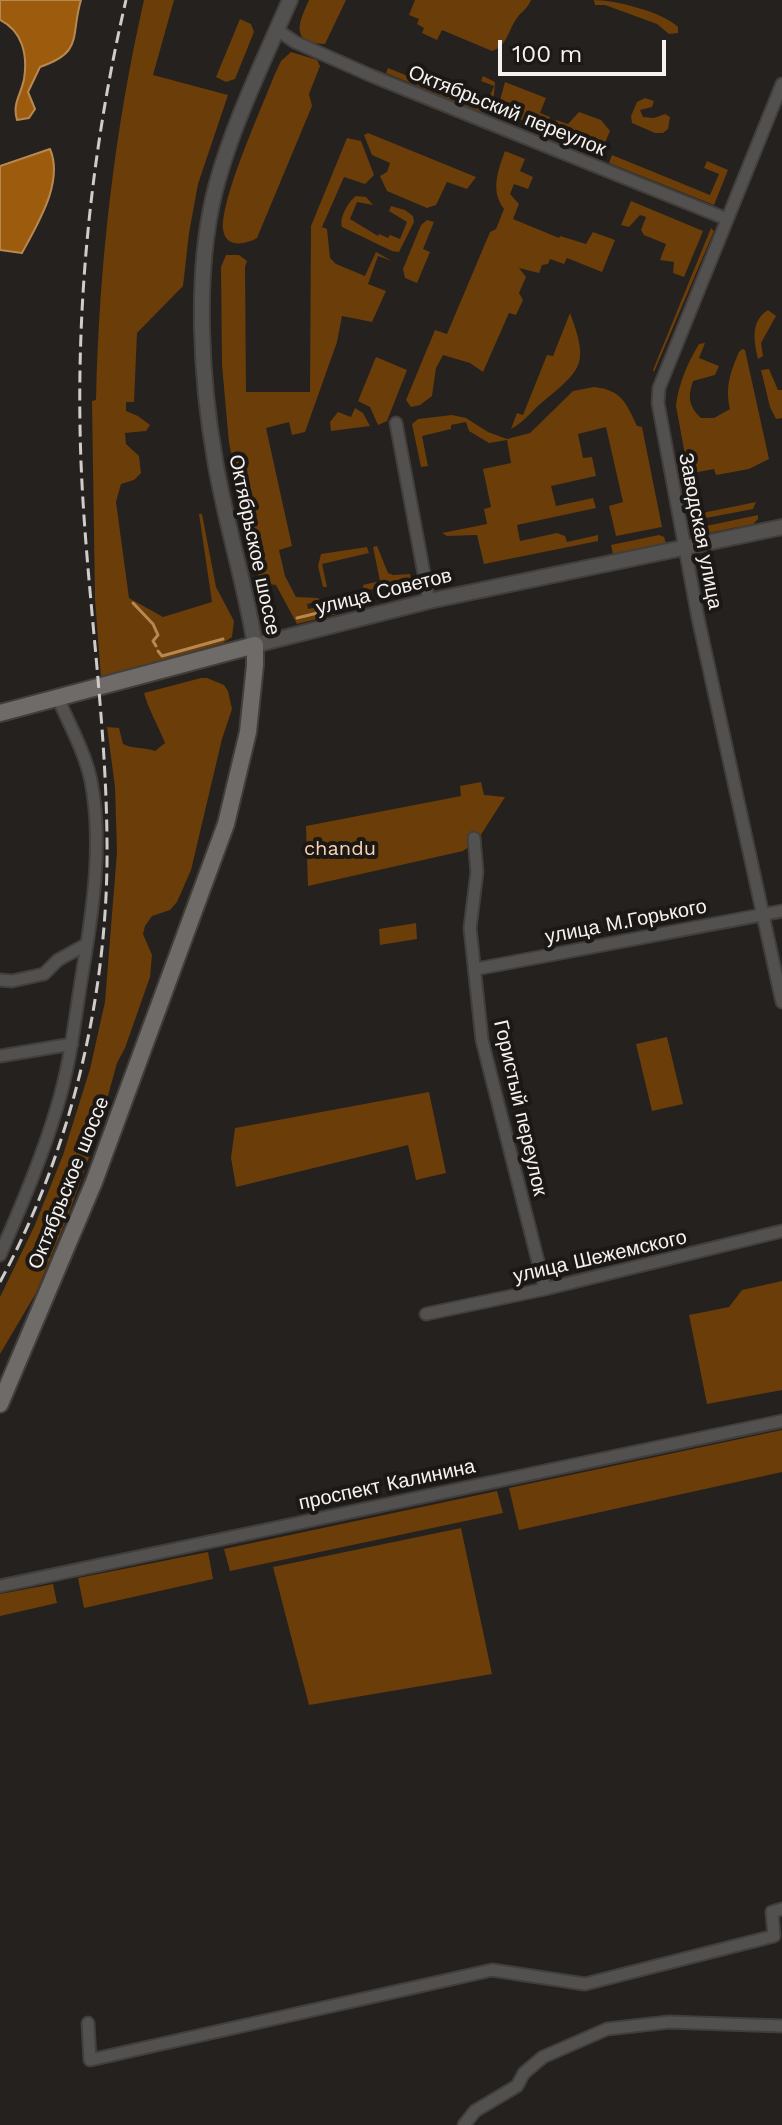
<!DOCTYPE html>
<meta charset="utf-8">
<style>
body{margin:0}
#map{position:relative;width:782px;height:2125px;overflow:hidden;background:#25211e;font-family:"Work Sans",sans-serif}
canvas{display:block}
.scale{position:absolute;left:498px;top:40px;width:168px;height:36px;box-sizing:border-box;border:4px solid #f5f2f0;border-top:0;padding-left:10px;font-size:24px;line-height:28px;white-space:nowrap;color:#f5f2f0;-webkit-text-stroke:6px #1c1815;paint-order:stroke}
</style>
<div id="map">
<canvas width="782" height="2125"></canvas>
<div class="scale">100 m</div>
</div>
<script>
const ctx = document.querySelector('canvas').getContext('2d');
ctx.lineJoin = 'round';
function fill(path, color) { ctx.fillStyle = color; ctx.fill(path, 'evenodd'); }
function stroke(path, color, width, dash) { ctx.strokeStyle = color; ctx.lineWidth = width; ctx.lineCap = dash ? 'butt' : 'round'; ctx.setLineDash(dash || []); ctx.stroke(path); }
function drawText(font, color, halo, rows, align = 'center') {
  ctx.font = font + ' "Work Sans",sans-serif'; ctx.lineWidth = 8; ctx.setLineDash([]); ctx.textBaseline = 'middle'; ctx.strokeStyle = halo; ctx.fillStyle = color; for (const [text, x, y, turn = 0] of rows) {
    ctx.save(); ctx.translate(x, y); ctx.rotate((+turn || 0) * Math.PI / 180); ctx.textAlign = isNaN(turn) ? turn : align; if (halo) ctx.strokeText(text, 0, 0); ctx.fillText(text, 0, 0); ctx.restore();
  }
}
fill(new Path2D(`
 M144,0H174L153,75L228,95L198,184L189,233L183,286L137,333L134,402H126V411L138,416L150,425L146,431L125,433L126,444L139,456L141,473L134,480L121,484L116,502L129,598L163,617L212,602L199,514H202L216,587L234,621L232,637L223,643L101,678L95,599L92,401L96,400C99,265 114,132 144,0Z
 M309,0H346L325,44C289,43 299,22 309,0Z
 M415,0H531C527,10 520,12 515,21C508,32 506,47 492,51L442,30L437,40L422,33L424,28L417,24L419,19L409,15Z
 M594,0C615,0 663,12 678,27V33L669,34L657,24L605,5H595Z
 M240,19L251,24L254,32L235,79L226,82L216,77Z
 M291,52L317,60L320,66L309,94L312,106L257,238C245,245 225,248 223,229C221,197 261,110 274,76L281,61Z
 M388,68L485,107L494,86L481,81L483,76L495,82L494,95L484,113L386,73Z
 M505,82L546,98L540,113L550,117L545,129L514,117L511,122L500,117L499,104Z
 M645,98L654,101L652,107L640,110L643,117L654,118L665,114L670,117L668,129L663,133H655L632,123L631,116L637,102Z
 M579,112L601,120L610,131L600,154H597L574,140L551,131L556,120L568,124Z
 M368,133L476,177L467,189L447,182L436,205L427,208L387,191L380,176L387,172L390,163L372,155L364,135Z
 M347,138L361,141L374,175L365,184L344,177L322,227L327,229L330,258L336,264L365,276L376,252L392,261L378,256L368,284L386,291L372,322L342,316L337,342L305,432L292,435L289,422L266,428L292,546L279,550L285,576L296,597L318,598L320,601L307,604L308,609L335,603L337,614L297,624L276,585L260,583L229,443L222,365L221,267L226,255H239L247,261L245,267L246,392H310L311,226Z
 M505,151L525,159L520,171L533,177L528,189L514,184L510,194L519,204L513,219L559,238L560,236L586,244L593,232L615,240L602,272L567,258L564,264L550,259L548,264L542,265L539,273L519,268L526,277L519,293L523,300L516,315L509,313L483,372L470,363L443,355L436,368L432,396L420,405L411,407L406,400L435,330L447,334L490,232L496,229L504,209C490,191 498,170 505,151Z
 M612,155L710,195L719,174L704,168L707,161L728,170L714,205L609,163Z
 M356,196L366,197L373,205L357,202L350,219L378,236L379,234L388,238L390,235L400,239L407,222L389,211L391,206L405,210L413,216L414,222L399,252L392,251L342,227C339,218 348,202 356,196Z
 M631,201L703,231L684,277L673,273L674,262L660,260L666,244L644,235L641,230L646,217L640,215L629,227L621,225Z
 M427,220L434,222L423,249L430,252L417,283L405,278L403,269L421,225Z
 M711,228L714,231L654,372L653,370Z
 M768,310L776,316L761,343L763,356L758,359C754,342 750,321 768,310Z
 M570,313C588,362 584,368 545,400C533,409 525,422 511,429L517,413L523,415L547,355L553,356Z
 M705,343L699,358L719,366L715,375L693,381C688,396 688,406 701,418H714L730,409C725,387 730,373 739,352L742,349L745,350L769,459L749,469L716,475L714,469L693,473L702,513L756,502L753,509L701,519L696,514L676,406C678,385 688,362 699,344Z
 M376,357L407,370L387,421L378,425L370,407L358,401Z
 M769,369L778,390H782V418L776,419L770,407L761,370Z
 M594,387C622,390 626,403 637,426L642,427L662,527L616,536L609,506L623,502L606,427L578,434L583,458L592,457L596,476L551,486L556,506L593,498L596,508L517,525L520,541L557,533L565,536L567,542L598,535V541L484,564L477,535L447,536L442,533L487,524L484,509L491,507L483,469L511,463L507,440L489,443L469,431L466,422L451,425V429L422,436L428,466L421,467L412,424L418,419L452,415L466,418L488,432L507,439L530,433L573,391Z
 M355,408L363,413L370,426L331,431L330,422L338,412L351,417Z
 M758,515V519L753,524L703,534L697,531V528Z
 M659,535L664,537L666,543L613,554L611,545Z
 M377,546L388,573L393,575L410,574L411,580L364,591L363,585L380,581L373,547Z
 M367,547L369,553L322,564L327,587H323L318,566L321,554Z
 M201,678H207L224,685L228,691L232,709L222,739L191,870L177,902L170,910L152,916L145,926L143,934L152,955L150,977L125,1048L117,1063L98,1132L69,1213L36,1293L0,1354V1297L34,1227L63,1155L90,1069L105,1002L117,852L115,787L107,727L119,728L123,744C132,749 145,747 155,751L165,743C158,725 149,711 144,693Z
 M481,782L484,795L505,797L477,841L463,851L308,886L306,826L461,796L460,786Z
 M416,923L417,939L380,945L379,929Z
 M667,1037L683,1104L652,1111L636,1044Z
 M429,1092L446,1173L416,1180L408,1145L236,1187L231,1158L235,1128Z
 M782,1281V1390L707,1404L689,1315L729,1307L742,1290Z
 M782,1430V1472L519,1530L509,1488Z
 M497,1491L503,1513L230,1571L224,1549Z
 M461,1528L492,1674L309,1705L273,1567Z
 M208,1552L213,1579L84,1608L78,1578Z
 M53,1584L57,1603L0,1616V1594Z`), '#6a3d09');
const water = new Path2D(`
 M0,0H81C70,37 84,52 40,67L28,92L35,109L29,118L17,120C12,103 21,95 24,79C28,54 22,31 0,20Z
 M50,149C64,182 38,223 22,253L0,250V166Z`);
fill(water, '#9d5c0d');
stroke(water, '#b78951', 2);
stroke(new Path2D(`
 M133,603L153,624L158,635L153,641L156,646
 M297,618L334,609
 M158,651L162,656L223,639`), '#b78951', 3);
const minor = new Path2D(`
 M277,30L295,42L372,76L727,219
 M782,84L659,388L658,403L698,618L782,1002
 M396,423L429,601
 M474,838L477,872L470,928L482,1040L545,1289
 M476,969L782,911
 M0,980L12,981L44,974L58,960L87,944
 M0,1056L72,1044
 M0,1255C21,1206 42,1158 57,1107C71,1062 75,1016 83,969C93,909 103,842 91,781C85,752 69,724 57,696
 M426,1314L545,1289L782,1231
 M0,1586L782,1421
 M88,2023L90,2060L492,1970L585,1984L774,1936L772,1912L782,1909
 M464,2125L475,2111L517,2086L524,2073L543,2057L607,2029L669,2022L782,2026`);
const tertiary = new Path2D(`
 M290,0C263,62 228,134 213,199C195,279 201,380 215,460C225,522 245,582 255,645L429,601L782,527`);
const secondary = new Path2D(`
 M0,713L255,645V665L248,732L226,824L94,1182L0,1404`);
stroke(minor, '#423e3b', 15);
stroke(tertiary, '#423e3b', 18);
stroke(secondary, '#423e3b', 20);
stroke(minor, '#53514f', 11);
stroke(tertiary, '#53514f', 14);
stroke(secondary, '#6f6b69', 16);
stroke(new Path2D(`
 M0,1282C72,1149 109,992 107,841C106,714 86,588 81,462C75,308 91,150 126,0`), '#cfccca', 3, [12, 6]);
drawText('20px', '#f5f2f0', '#1c1815', [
 ["Октябрьский переулок",507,111,22],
 ["Заводская улица",700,531,79],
 ["Октябрьское шоссе",254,545,78],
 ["улица Советов",384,592,-14],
 ["улица М.Горького",626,922,-11],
 ["Гористый переулок",520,1108,77],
 ["Октябрьское шоссе",69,1183,-68],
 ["улица Шежемского",600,1257,-13],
 ["проспект Калинина",387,1485,-12]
]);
drawText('20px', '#f8d3b3', '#1c1815', [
 ["chandu",340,849]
]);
</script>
